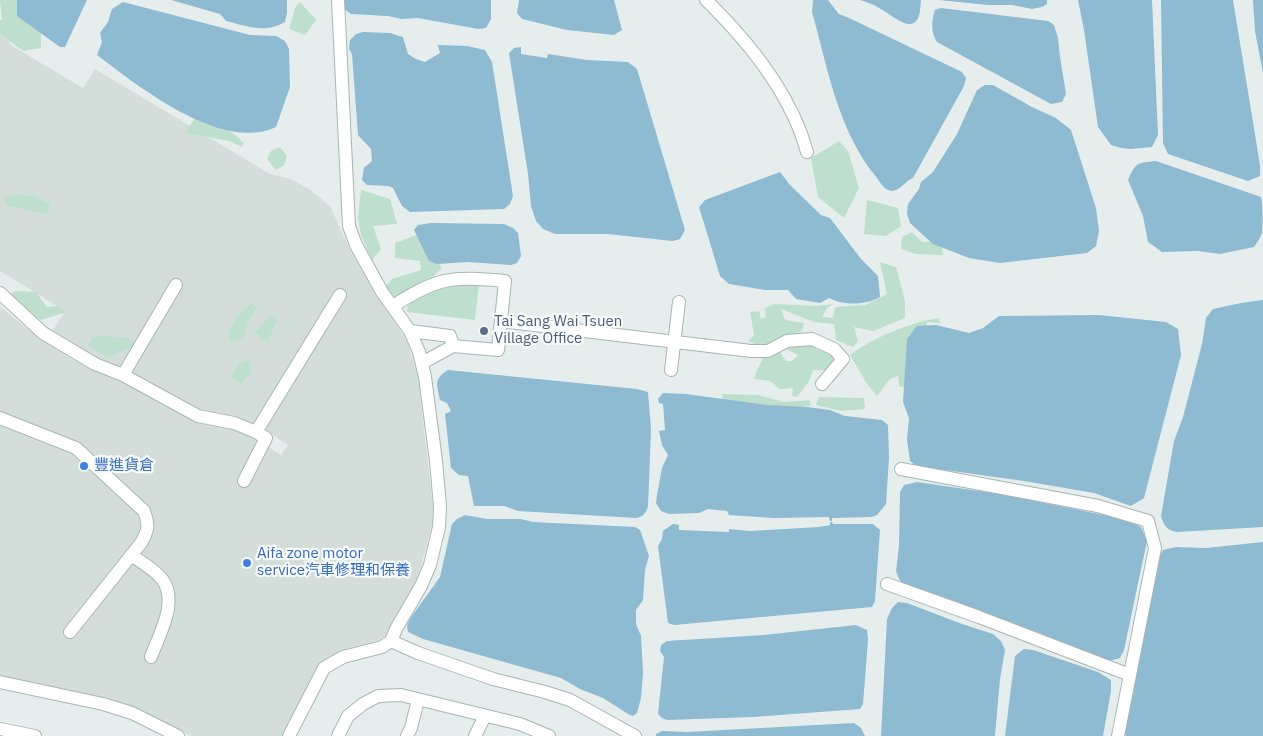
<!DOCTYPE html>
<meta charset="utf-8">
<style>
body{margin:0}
canvas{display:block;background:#e5eeec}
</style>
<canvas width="1263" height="736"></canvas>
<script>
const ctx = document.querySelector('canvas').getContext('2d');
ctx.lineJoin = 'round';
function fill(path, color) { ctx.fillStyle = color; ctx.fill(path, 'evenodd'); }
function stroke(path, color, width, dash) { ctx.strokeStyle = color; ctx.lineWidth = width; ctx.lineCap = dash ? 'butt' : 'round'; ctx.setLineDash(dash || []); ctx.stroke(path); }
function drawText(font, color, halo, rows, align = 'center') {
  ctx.font = font + ' "IBM Plex Sans","Noto Sans TC",sans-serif'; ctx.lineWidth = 4.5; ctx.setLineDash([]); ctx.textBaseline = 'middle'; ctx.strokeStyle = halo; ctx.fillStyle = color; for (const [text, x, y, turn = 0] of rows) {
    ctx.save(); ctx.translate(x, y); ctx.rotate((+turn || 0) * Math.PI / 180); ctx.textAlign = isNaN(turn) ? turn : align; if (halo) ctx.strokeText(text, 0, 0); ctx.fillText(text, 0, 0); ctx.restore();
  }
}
fill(new Path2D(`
 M0,35L10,41L9,44L83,88L95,69L270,174L291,179L309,189L330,206L349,248L376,296L394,320L408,344L418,378L433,507L432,525L421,566L415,583L385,636L379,640L341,650L320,664L283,736H191L134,708L0,677V306L22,325L62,353L92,370L120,381L196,421L232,429L253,437L281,455L288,445L259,426L235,417L207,412L189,403L125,370L97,359L52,332L65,311L0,271Z`), '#d3dedb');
fill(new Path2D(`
 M0,0C23,0 26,0 41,17V48L23,51L0,34V20H2Z
 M300,2L316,20L305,35L289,29L295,8Z
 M196,116C219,122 227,127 244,143L242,147L229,141L186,133Z
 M839,141L848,151L859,188L844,218L818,197L811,158Z
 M280,147L287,156L284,165L276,170L267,159L271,151Z
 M361,190L390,199L397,224L373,226L381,249L372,260L361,235L358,217Z
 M18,195L35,196L50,204L47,214L7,206L4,196Z
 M867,200L898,208L901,226L886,236L864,234Z
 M912,232L922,242L941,241L943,255L916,254L901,249L902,237Z
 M422,233L442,268L428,281L401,301L384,288L392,279L421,270L420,261L395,258V243Z
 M880,262L896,267L905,301V318L873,331L854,327L858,341L853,347L836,340L834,324L814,322L781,309L785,320L804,323L802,331L762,347L748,341L754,335L750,312L759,311L761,319L766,317L765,308L774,304L816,306L834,304L827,308L822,317L833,318L835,307L865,305L887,294Z
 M449,284H479L475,320L407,312L408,302Z
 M16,291L36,292L47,307L58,306L67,312L41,320L13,302L9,295Z
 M252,302L257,308L250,317L243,338L230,341L228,333L236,319Z
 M270,316L277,320L268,341L263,340L255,332Z
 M939,318L940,323L927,322L925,334L908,389L899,386L898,376L890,379L877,396L867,384L850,355C874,337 909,323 939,318Z
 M105,336L129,338L136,342L129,348L108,357L88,345L93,337Z
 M812,339L817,350L840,355L833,371L813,370L809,381L797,397L792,396L793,388L780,389L770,381L754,379L757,370L765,355L780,352L786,361H792L798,355L780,346Z
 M249,360L251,372L241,384L231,377L240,363Z
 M722,394L758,395L784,402L809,400L811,405L795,410L723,402Z
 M819,397L864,398L865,409L841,411L816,405Z`), '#bedfcd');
fill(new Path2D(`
 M17,0H87L65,47H60L17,16Z
 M171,0H287V13L285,22C264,34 248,26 226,21L220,14Z
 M341,0H491V19L486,28L478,29L418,18L401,19L388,16L351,14L343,8Z
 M519,0H614L622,30L614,35L567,30L522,19L517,13Z
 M813,0H828L839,14L849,18L962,72L966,78L964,86L913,178C905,181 900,191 891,191C885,190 880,183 877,178C838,131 828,69 812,12Z
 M860,0H921C920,8 921,22 911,24C903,26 886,11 879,8C873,4 866,2 860,0Z
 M939,0H1047V4L1042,7L1032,9L1012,5H988Z
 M1078,0H1152L1158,135L1152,147L1131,149L1121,148L1111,145L1098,127L1084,30Z
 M1161,0H1233L1260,165V176L1248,181L1168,154L1163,143Z
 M1253,0H1263V73L1255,31Z
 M123,2L250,35L276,36L285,41L289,49L290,87L276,127C222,153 138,86 97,55L102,42L100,33L108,22L112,9Z
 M941,8L1048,21L1054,25L1058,38L1060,57L1066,94L1062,102L1051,104L937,42C931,33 931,21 935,10Z
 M363,32L390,33L403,37L408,54L416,59L425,62L440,53L438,45L467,46L485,50L492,62L513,196L510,204L504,209L410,212L402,206L393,188L389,186L367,185L362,180L364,168L372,161L371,149L358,135L352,54L349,49L350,40L356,34Z
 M521,47V54L547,58L548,54L587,60L628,62L637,69L685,230L680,239L673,241L608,234H555L543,229L536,221L531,206L528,174L509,53L514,48Z
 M985,85H993L1032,107L1056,118L1071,130L1096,208L1099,231L1096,246L1087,253L1000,263L969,258L933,244L910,223L907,214L908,204L919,189L921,182L933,172L957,134L977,90Z
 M1156,161L1261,197C1263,206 1263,224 1262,233C1260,238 1257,243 1254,247L1220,254L1198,251L1162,252L1148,242L1143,216L1128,180C1136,162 1137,163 1156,161Z
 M780,172L790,185L821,215L830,218L861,259L878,276L880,297C866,305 844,306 829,298L820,303L796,299L788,290H765L729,284L720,276L699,207L705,200Z
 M431,223L504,224L513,228L518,233L521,256L517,263L511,265L468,262L437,264L429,261L414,230L418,225Z
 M1263,300V527L1177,532C1167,530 1164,526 1161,516L1174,441L1183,417L1202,344L1206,318L1213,309L1241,303Z
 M1099,315L1166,322L1178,329L1181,355L1144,498L1131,506L1094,493L1024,481L916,466L910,461L907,440L909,418L903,402L907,339L917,326L936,325L969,333L983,328L999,316Z
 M448,370L637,389L648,392L651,429L648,507C645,514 643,517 636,518L518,511L504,506H474L468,476L459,475L451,468L445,414L451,411L447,403L440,400C437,385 433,379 448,370Z
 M663,393L686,394L767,405L807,407L830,410L845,416L882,420L888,425L889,458L886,504L877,515L871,517L832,518V521H830L829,517L773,518L729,515L727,511L708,509L699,513L669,514L661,511L656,503L657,495L662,468L668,455L662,445L659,431L665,430L663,404L659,403L658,399Z
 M917,482L1006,495L1128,520L1141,527L1147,541L1124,650L1120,658L1110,661L1069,646L1040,633L906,588L899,579L896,571L899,546L900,492L904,485Z
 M465,515L487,519H521L533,522L635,527L640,530L649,556L645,570L643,600L636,610V624L641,636L643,673L641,698L637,713L633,716L628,714L603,698L580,689L561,678L423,639L408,632L407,626L409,620L440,577L452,524L457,519Z
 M830,522H832L833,524H873L880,530L875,601L872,607L674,625L668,623L658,546L662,539L663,531L673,524L679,525V530L729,532V529L750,531L819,527L830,525Z
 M1263,542V736H1126L1124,733L1134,691L1136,671L1157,561L1163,550L1176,547L1206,548Z
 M898,602L907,603L962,624L993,634L1001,641L1005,650L1000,679L995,736H881L887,619L892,608Z
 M856,625L867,630L868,640L863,704L860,709L753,717L667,720L662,718L658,714L664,657L660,651L661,645L667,641L764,635Z
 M1024,649L1033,650L1098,672L1111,680V691L1103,736H1005L1015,656Z
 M854,723L861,728L865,736H656V734L662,731L687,732Z`), '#8ebad2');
const minor = new Path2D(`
 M706,0C749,42 791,93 807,152
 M0,293L43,333L95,364L123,375L198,416L234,423L256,432L266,438L244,481
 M393,306C438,277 452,276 505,281L498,350L453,346L422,363
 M501,321L751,351H768L787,341L812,339L834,349L843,359L822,384
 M410,331L450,336L453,346
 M671,370L679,302
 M123,375L176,285
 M0,418L76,448L144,511C149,525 149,529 141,543L70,632
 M256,432L340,295
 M901,469L1098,506L1148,521L1155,548L1118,736
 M131,555C141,562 154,569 162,579C179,601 159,635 151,657
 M887,584L979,617L1130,675
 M391,641L418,653L493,679L545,692L570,700L635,736
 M0,682L103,704L132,713L178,736
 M0,729L35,736
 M289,736L324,668L343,657L382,647L391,641L396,629L421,586L430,565L439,527L440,507L436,461L425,377L419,352L410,331L382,292L356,245L349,226L338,0
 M338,736L348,716L363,704L378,696L401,695L520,724L549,736
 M407,736L411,728L418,700
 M475,736L485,716`);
stroke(minor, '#a7b6b4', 14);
stroke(minor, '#fff', 12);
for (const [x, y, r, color] of [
 [484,331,5,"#5c6f8a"],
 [84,466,5,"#3f7fe0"],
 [247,563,5,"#3f7fe0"]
]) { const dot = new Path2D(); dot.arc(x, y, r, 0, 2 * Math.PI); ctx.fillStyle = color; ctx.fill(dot); stroke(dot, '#f6faf9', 2); }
drawText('15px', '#4e5e75', '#f6faf9', [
 ["Tai Sang Wai Tsuen",494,322],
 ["Village Office",494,339]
], 'left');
drawText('15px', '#366cbe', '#f6faf9', [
 ["豐進貨倉",94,466],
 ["Aifa zone motor",257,554],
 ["service汽車修理和保養",257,571]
], 'left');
</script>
